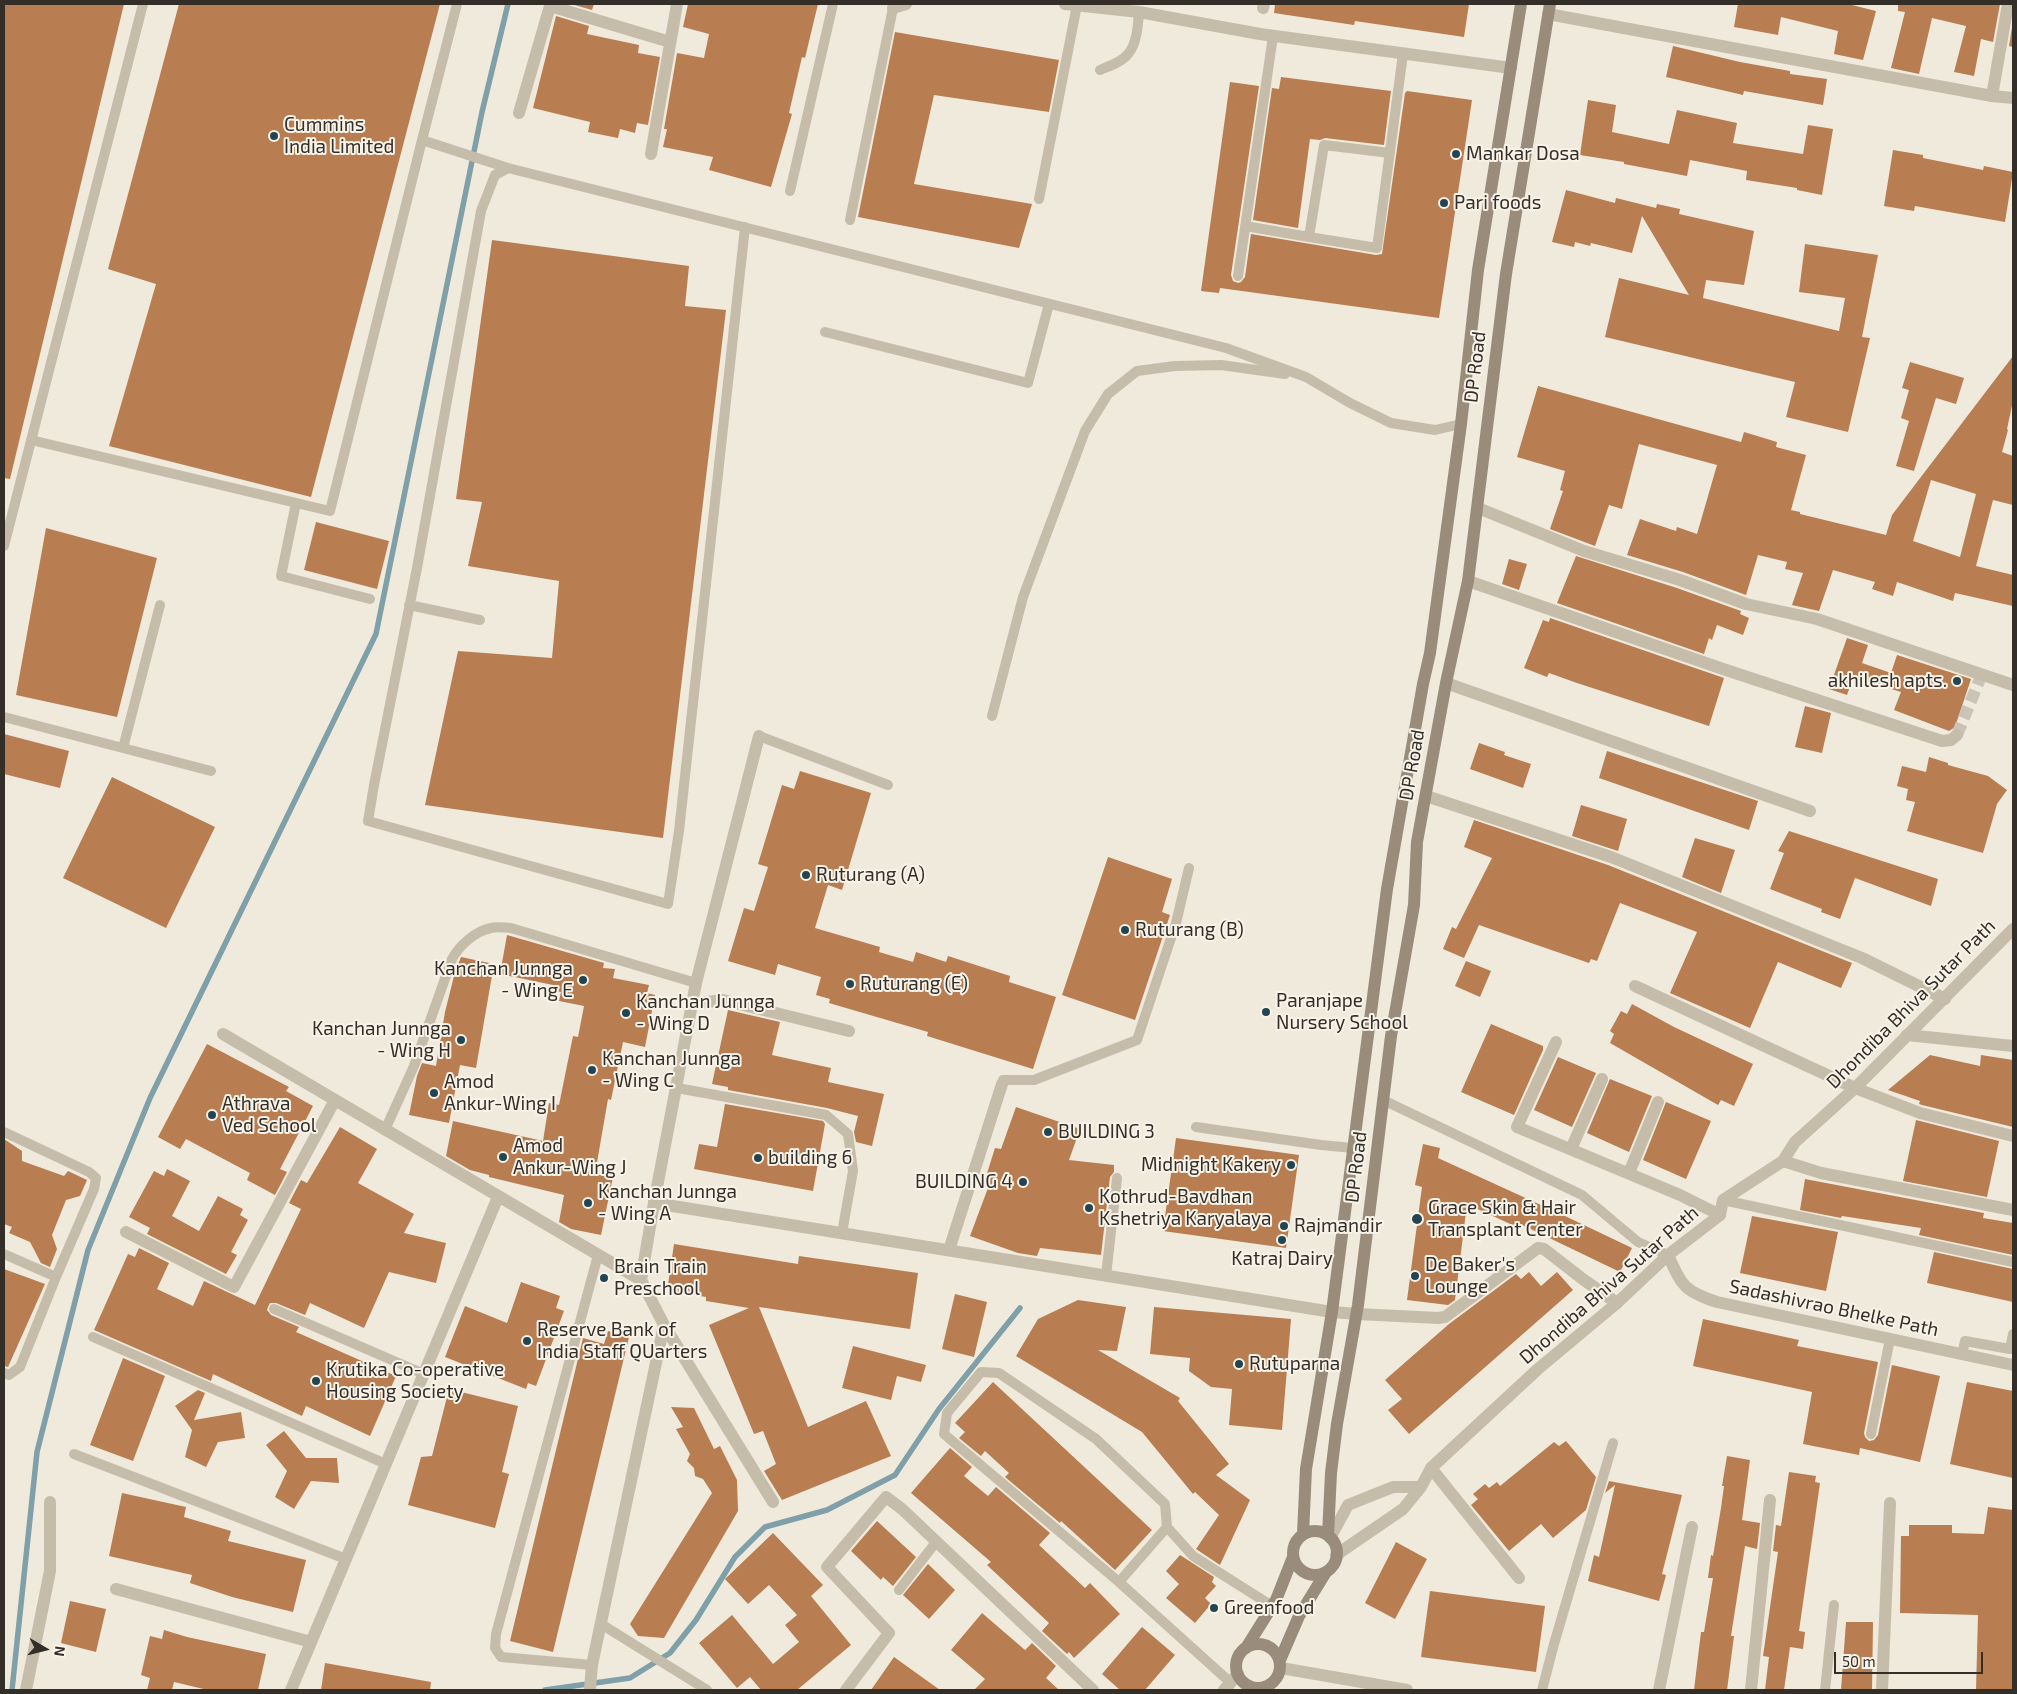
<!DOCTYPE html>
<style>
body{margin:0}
#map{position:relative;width:2017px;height:1694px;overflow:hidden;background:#efeadc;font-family:"Exo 2",sans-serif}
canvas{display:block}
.frame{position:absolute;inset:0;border:5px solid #342e28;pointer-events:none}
.north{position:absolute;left:20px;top:1624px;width:50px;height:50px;-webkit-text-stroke:4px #f7f3e8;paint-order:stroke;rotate:98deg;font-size:14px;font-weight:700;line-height:20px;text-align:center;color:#342e28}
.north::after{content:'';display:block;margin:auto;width:18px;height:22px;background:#342e28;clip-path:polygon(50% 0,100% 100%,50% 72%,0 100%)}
.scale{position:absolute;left:1834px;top:1652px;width:149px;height:22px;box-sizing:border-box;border:2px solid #342e28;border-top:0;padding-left:6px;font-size:15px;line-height:18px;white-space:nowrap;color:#342e28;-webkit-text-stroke:4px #f7f3e8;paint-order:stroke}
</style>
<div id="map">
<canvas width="2017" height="1694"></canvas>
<div class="frame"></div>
<div class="north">N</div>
<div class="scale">50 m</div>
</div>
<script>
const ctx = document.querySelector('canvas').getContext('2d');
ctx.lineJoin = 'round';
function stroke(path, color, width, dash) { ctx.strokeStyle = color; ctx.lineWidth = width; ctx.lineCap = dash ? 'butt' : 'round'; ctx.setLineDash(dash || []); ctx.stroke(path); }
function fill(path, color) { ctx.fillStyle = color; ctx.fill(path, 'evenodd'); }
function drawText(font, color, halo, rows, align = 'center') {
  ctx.font = font + ' "Exo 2",sans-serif'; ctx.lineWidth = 4; ctx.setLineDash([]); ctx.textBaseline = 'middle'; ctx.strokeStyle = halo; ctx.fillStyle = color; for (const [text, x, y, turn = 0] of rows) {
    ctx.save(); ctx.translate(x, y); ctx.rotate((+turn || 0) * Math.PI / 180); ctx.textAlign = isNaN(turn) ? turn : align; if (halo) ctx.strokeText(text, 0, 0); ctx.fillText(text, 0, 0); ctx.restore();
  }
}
stroke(new Path2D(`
 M12,1690L37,1452L88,1250L150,1098L376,634L482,112L508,4
 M545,1690L630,1678L670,1653L696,1620L735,1557L765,1527L827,1510L895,1475L939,1409L1020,1308`), '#7f9fa9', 5.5);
fill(new Path2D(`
 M4,4H124L10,479L4,478Z
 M179,4H440L311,497L109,446L156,284L108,269Z
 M571,4H594L592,10Z
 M688,4H818L805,58L802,57L789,113L792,114L771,187L709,170L713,157L663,147L667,129H664L677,53L704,58L709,34L683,27Z
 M1275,4H1469L1464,37L1355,21L1354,25L1274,13Z
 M1738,4H1848L1876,11L1863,60L1834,54L1838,31L1781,17L1778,35L1734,27Z
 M1898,4H2000L1993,42L1981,39L1974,76L1954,72L1966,26L1932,18L1919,74L1891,68L1905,12L1898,11Z
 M556,16L589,26L587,34L639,45L638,53L660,57L648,125L637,123L635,133L620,129L618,138L588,132L590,122L533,108Z
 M2013,21V47L2009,46Z
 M895,32L1059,60L1049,112L934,95L914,184L1032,204L1019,248L858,217Z
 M1673,46L1740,62L1790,71V74L1827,79L1823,105L1744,91L1743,95L1666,77Z
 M1281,77L1391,91L1384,145L1325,138L1320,140L1310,139L1298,228L1253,220L1272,88L1279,89Z
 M1230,82L1259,86L1231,275L1233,281L1238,283L1241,282L1245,277L1251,234L1376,255L1382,254L1405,93L1407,91L1472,100L1439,318L1220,288L1219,293L1201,291Z
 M1588,100L1616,105L1612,132L1669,144L1677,110L1737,123L1733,143L1803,154L1808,125L1833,129L1822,195L1797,190V188L1746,180L1747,171L1690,160L1687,176L1624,164V162L1580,155Z
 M1893,150L1923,155V158L1983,170L1984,166L2013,172L2005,222L1915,206L1914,211L1884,206Z
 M1566,190L1615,203L1616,198L1656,208L1657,204L1680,209L1679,214L1754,231L1744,285L1706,280L1703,298L1839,331L1845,298L1799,292L1805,244L1878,255L1862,337L1870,338L1848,432L1786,417L1795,382L1605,337L1619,278L1689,295L1642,216L1632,253L1591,243L1590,246L1575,242L1574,247L1552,242Z
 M492,240L689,266L685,306L726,310L663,838L425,805L458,651L552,658L559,581L468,566L482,502L456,499Z
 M2013,356V401L2007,429L2008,430L2002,452L2013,456V505L1993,500L1976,566L2013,575V606L1955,593L1953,601L1897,582L1893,596L1872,589L1875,582L1833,570L1819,611L1792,605L1803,573L1785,569L1787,562L1758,555L1746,595L1683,572L1627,555L1640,519L1676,531L1677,527L1697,534L1717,465L1639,444L1622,509L1609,505L1595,546L1550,529L1563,491L1560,490L1565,471L1517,457L1538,386L1741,442L1744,432L1777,442L1776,447L1806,455L1791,510L1800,512V514L1886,535L1892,515ZM1931,480L1976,494L1960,557L1913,541Z
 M1910,362L1964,378L1956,404L1936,398L1914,471L1896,466L1909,421L1901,418L1909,390L1902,388Z
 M316,522L389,541L377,589L304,570Z
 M46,528L157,558L117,717L16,695Z
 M1576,556L1677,588L1741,611L1740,614L1749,618L1743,635L1717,625L1712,640L1709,638L1704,654L1557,603Z
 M1509,559L1527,564L1519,590L1502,584Z
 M1550,618L1724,678L1709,726L1577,683L1549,673L1547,677L1524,668L1543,620L1549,622Z
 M1847,638L1868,645L1862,663L1891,673L1897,655L1971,679L1955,727L1949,731L1894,710L1901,692L1853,677L1847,695L1829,689Z
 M1805,706L1831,713L1822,753L1795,747Z
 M4,734L69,751L60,788L4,774Z
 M1479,743L1505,752L1504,755L1531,764L1523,788L1470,769Z
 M1607,751L1758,801L1749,830L1599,778Z
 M1929,757L1948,763V765L1988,776L2007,790L1997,804L1983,853L1907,831L1915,802L1906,800L1908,789L1897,786L1902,766L1926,772Z
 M800,771L871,793L842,890L828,885L815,928L880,947L879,952L913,962L916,952L946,962L948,956L1010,976L1009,982L1056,997L1033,1069L927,1036L928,1032L829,1003L830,999L816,995L821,977L778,964L775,975L728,961L744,908L754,911L768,867L758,864L782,785L794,789Z
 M112,777L215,827L166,928L63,878Z
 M1581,805L1627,819L1618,851L1572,836Z
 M1474,820L1608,865L1852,963L1841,988L1778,962L1750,1028L1670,993L1697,932L1620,903L1597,961L1591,959L1589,963L1479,925L1464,958L1443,949L1452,927L1456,929L1492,858L1464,847Z
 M1789,831L1938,879L1931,906L1855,878L1840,919L1821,912L1822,909L1770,889L1784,853L1778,851Z
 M1695,838L1735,850L1721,893L1682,877Z
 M1108,857L1172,879L1162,912L1170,915L1135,1020L1062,995Z
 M507,935L604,963L603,968L615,969L613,978L649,985L647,993L655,995L645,1047L623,1042L611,1100L608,1099L595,1174L613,1177L601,1235L571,1229L559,1222L564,1195L489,1177V1175L470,1170L446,1156L453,1121L543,1141L549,1103L559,1105L573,1036L578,1037L584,1006L559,1001L561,992L552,990L553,985L500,974Z
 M461,957L494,964L476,1068L460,1065L449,1123L409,1115L417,1076L422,1063L436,1066L445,1012L455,972Z
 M1466,961L1491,971L1480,997L1455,986Z
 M1632,1004L1674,1027L1753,1064L1734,1106L1721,1100L1718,1105L1610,1043L1614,1034L1610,1031L1621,1011L1627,1014Z
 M728,1010L780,1022L772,1055L831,1068L828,1082L884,1094L872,1146L856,1142L854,1132L858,1116L827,1108L728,1090V1087L712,1084Z
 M1491,1024L1543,1046V1050L1514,1115L1461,1092Z
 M207,1044L289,1087L286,1091L313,1106L280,1169L287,1172L275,1195L247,1180L250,1173L186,1139L180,1149L158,1137Z
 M1930,1055L1980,1066L1981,1055L2013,1060V1127L1922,1105L1919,1104L1920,1101L1888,1090Z
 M1558,1057L1596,1073L1572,1127L1534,1110Z
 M1610,1079L1652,1096L1629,1152L1587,1133Z
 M1666,1102L1711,1121L1686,1179L1643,1160Z
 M725,1104L823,1121L825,1124L813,1191L694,1169L699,1144L717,1147Z
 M1016,1107L1080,1129L1069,1160L1114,1165V1172L1110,1177L1101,1255L1040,1248L1037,1256L1018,1253L970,1236L988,1188L983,1186L995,1148L1001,1149Z
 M1916,1120L1999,1141L1987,1197L1903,1181Z
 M340,1127L377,1149L358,1183L414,1214L404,1233L446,1243L436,1283L389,1272L364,1328L310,1303L305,1315L276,1303H270L268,1307L267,1310L271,1315L299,1327L296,1332L396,1376L370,1436L306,1406L302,1416L213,1374L211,1381L94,1330L128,1254L135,1257L139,1248L169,1263L157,1289L193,1306L204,1281L255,1305L301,1209L289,1203L301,1180L307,1183Z
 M1176,1138L1299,1155L1286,1248L1163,1231Z
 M4,1139L22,1151V1161L64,1176L68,1171L87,1180L80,1196L66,1200L52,1235L57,1249L50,1267L41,1263L30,1242L9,1233L12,1227L4,1224Z
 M1423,1144L1440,1148L1438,1158L1565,1216L1632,1248L1620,1272L1514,1221L1521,1229L1467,1204L1455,1300L1448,1305L1407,1300L1422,1187L1415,1185Z
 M167,1169L190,1181L172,1216L199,1231L218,1196L243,1209L240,1215L248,1220L231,1252L237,1255L226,1274L147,1234L150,1228L129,1217L154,1171L164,1176Z
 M1805,1179L1984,1213L1983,1218L2013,1223V1255L1919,1235L1921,1228L1842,1216L1841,1218L1800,1210Z
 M1752,1216L1838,1232L1826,1291L1740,1273Z
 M674,1244L798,1264L799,1256L918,1273L910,1329L759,1307L808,1427L866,1401L891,1456L782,1500L764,1471L776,1464L763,1431L754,1434L709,1325L749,1308L706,1301V1297L676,1292L677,1287L668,1285Z
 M1934,1252L2013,1269V1302L1927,1283Z
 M4,1269L45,1284L8,1367L4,1366Z
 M1529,1272L1541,1286L1557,1272L1573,1290L1409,1434L1388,1410L1402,1399L1385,1380L1449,1324L1516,1274L1521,1279Z
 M521,1282L560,1296L556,1308L564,1311L536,1386L528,1383L526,1389L445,1357L465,1306L507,1323Z
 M955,1294L987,1302L974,1357L942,1349Z
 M1078,1300L1126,1307L1117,1351L1098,1350L1180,1398L1178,1401L1229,1464L1216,1475L1250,1500L1220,1565L1196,1549L1219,1515L1195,1492L1193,1494L1142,1432L1016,1356L1038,1319Z
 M1154,1307L1291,1319L1282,1430L1229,1425L1232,1389L1211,1387L1189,1371L1190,1358L1150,1354Z
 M1703,1319L1799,1340L1797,1346L1878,1362L1864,1433L1865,1437L1869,1441L1874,1440L1878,1435L1892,1365L1940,1376L1920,1462L1860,1448L1859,1455L1803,1444L1812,1392L1693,1366Z
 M608,1331L629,1337L553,1652L510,1641L583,1338L604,1344Z
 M853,1346L926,1365L921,1382L897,1376L891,1400L842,1388Z
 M123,1358L165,1376L133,1461L90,1445Z
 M993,1382L1152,1530L1115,1570L1061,1521L1060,1523L1005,1477L1009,1473L985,1451L981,1456L959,1438L965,1432L955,1423Z
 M1967,1382L2013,1391V1478L1950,1464Z
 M449,1389L518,1406L502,1472L509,1474L495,1528L408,1505L421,1457L432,1456Z
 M198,1390L205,1393L194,1420L241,1412L245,1438L218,1442L206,1467L185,1457L192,1430L175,1406Z
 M671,1407L694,1408L714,1449L720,1446L737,1480L738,1511L664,1638L638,1636L630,1624L712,1493L703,1479L695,1476L694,1468L687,1461L690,1454L676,1429L683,1427Z
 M284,1431L306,1458H337L339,1483L311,1481L294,1509L275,1497L287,1471L266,1445Z
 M1566,1441L1596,1477L1586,1510L1553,1538L1541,1524L1509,1551L1471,1505L1478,1499L1473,1494L1485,1484L1489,1488L1497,1482L1500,1486L1554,1442L1559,1446Z
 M950,1448L972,1467L964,1476L988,1496L996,1487L1050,1533L1039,1545L1085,1588L1090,1583L1120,1614L1074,1658L1069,1652L1067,1654L1042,1631L1049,1623L987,1565L991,1562L911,1493Z
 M1727,1456L1750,1460L1742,1520L1760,1523L1757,1549L1745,1546L1731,1636H1734L1727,1690H1694L1701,1632H1704L1713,1578H1708L1711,1555L1713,1556L1721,1508L1724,1486H1722Z
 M1789,1472L1816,1476L1815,1482L1820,1483L1799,1631L1805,1632L1803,1649L1790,1647L1784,1690H1765L1769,1657L1763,1656L1778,1552L1773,1551L1776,1525L1781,1526Z
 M1609,1481L1682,1495L1662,1574L1666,1575L1659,1601L1588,1581L1594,1555L1599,1557L1615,1485L1605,1493Z
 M122,1493L186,1507L184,1517L231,1531L228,1541L306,1560L293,1612L232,1597L190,1583L192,1575L109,1556Z
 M1988,1507L2013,1510V1690H1976L1978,1615L1900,1613L1901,1536H1909V1525H1952V1533L1984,1534Z
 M877,1521L916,1557L893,1586L883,1577L881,1580L851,1551Z
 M773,1533L823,1585L811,1596L851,1645L797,1690H761L750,1677L737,1688L699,1643L732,1615L773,1664L799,1642L785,1625L797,1615L769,1585L748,1604L725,1579Z
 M1396,1542L1427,1559L1395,1619L1365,1603Z
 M1180,1555L1214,1577L1212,1582L1216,1586L1205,1598L1211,1604L1195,1623L1166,1598L1179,1584L1166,1571Z
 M928,1564L955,1590L929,1619L903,1595Z
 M1430,1591L1545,1606L1536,1672L1421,1657Z
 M70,1601L106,1609L96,1652L61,1643Z
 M982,1613L1025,1650L1032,1643L1056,1666L1046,1678L1059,1690H974L985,1679L951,1650Z
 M1846,1622H1873L1872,1690H1841Z
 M1142,1627L1175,1655L1145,1690H1120L1102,1674Z
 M164,1630L187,1637L266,1654L258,1690H208L174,1682L172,1690H147L150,1678L141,1675L150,1636L162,1639Z
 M894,1657L940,1690H871Z
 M325,1663L431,1682L430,1690H321Z`), '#b87d51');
stroke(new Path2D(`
 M1957,735L1982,674`), '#cac4b8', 12, [12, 6]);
stroke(new Path2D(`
 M457,4L422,140L508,168
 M1100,70C1109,66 1122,62 1128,54C1137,44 1138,25 1139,12
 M1390,153L1324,145L1309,237L1377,248L1403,54
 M790,191L833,4
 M1039,199L1077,5
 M850,220L893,8
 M1245,226L1309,237
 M745,227L679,831L668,904L368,821L374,785L417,568L481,211L495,175L508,168L1226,348L1306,377L1350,403L1391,423L1435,430L1461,424
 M1238,276L1273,36
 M825,332L1028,383L1049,304
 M31,440L330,511L422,140
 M296,503L281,576L370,599
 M4,546L143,4
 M409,605L480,620
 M992,716L1023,597L1085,431L1108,394L1137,371L1175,366L1221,365L1285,374
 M4,717L211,771
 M759,736L888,785
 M123,748L160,605
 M1002,1084L1003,1080H1034L1137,1040L1176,923L1189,868
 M677,1088L826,1115L848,1134L853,1171L842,1233
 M1383,1100L1582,1195L1638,1242L1668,1255
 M1196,1127L1321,1145L1353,1148
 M385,1130L414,1066L452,959C459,946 475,931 491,928C497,926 505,928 511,928L696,983
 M4,1132L89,1172L96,1178L94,1189L56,1277L4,1254
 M1723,1200L2013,1262
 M1106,1276L1117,1178
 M274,1309L424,1374
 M93,1337L386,1464
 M1962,1354L1965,1341L2010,1349L2013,1334
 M4,1373L9,1375L20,1367L56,1277
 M1871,1434L1890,1339
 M74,1454L346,1559
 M1167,1527L1193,1556L1272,1606
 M1119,1582L944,1434L947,1413L981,1372L999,1373L1096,1439L1165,1504L1167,1527L1119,1582L1231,1683
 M899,1590L936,1542
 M601,1624L707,1690
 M592,1665L501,1657L495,1648L496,1634L598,1255
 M1542,1690L1554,1644L1613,1443
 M1825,1690L1834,1605`), '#c6bcaa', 10);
stroke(new Path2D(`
 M1065,4L1139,12L1260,34L1511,68
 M893,8L906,4
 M1263,8L1264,4
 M1548,14L1992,96
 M519,113L550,6L670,42
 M651,154L677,4
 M1478,508L1584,551L1680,580L1746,604L1817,619L2013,685
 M1468,581L1726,670L1942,741L1951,740L1957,735
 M1446,683L1810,811
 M1426,796L1611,857L1862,958L1945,999
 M1635,986L1855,1088L1920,1113L2013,1136
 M692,1004L723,1000L849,1031
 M223,1034L641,1280
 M1907,1035L2013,1046
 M1556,1042L1517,1127L1680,1195L1720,1215
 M1571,1149L1602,1079
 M1783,1161L1821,1173L2013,1210
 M1629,1173L1658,1102
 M654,1203L696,983L759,736
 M126,1232L234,1287L335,1100
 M949,1250L1002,1084
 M1357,1314L1438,1318L1445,1317L1538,1248L1544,1249L1584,1280L1617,1303
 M664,1325L773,1502
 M1431,1468L1519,1578
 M116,1589L311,1642
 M1281,1668L1407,1690
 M590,1689L592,1665
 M26,1690L50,1571V1502
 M291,1690L498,1197
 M846,1690L889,1633L827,1567L886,1497L902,1509L1093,1690
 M1224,1690L1238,1674
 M1248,1690L1249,1686
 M1659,1690L1692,1527
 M1751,1690L1770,1500
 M1882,1690L1890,1503`), '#c6bcaa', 12);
stroke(new Path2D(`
 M2008,4L1992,96L2013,98
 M1668,1255C1682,1286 1684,1291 1717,1302L2013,1365
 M1421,1487L1431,1468L1538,1369L1617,1303L1668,1255L1720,1215L1723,1200L1783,1161L1795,1142L1855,1088L2013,929
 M1330,1538L1348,1505L1393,1487H1421L1403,1509L1336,1555
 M592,1665L664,1325L641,1280L654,1203L1332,1312L1357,1314
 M590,1690V1689`), '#c6bcaa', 12);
stroke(new Path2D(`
 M1293 1553a22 22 0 1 1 44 0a22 22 0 1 1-44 0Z
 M1303,1534L1306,1469L1332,1312L1387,889L1423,684L1430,653L1461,424L1478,270L1521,4
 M1328,1535L1331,1473L1337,1424L1358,1305L1391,1036L1414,905L1417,842L1446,683L1468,581L1506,274L1550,4
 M1236 1666a22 22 0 1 1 44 0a22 22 0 1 1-44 0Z
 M1246,1648L1276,1600L1293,1557
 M1280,1660L1299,1616L1326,1572`), '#998c7b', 12);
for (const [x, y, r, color] of [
 [274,136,5,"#234551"],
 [1456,154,5,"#234551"],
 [1444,203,5,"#234551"],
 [1957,681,5,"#234551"],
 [806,875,5,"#234551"],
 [1125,930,5,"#234551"],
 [583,980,5,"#234551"],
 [850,984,5,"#234551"],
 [1266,1012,5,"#234551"],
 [626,1013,5,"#234551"],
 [461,1040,5,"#234551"],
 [592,1070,5,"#234551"],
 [434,1093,5,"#234551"],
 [212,1115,5,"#234551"],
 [1048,1132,5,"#234551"],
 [503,1157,5,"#234551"],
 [758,1158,5,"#234551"],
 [1291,1165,5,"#234551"],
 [1023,1182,5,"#234551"],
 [588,1203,5,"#234551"],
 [1089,1208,5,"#234551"],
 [1417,1219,6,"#234551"],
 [1284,1226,5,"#234551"],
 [1282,1240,5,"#234551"],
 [1415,1276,5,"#234551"],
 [604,1278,5,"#234551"],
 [527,1341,5,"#234551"],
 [1239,1364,5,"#234551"],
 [316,1381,5,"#234551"],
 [1214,1608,5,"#234551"]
]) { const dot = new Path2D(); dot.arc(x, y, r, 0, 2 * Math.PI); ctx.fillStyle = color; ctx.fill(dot); stroke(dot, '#f7f3e8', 2); }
drawText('19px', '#342e28', '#f7f3e8', [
 ["Cummins",284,125],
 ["India Limited",284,147],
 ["Mankar Dosa",1466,154],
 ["Pari foods",1454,203],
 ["akhilesh apts.",1947,681,"right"],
 ["Ruturang (A)",816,875],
 ["Ruturang (B)",1135,930],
 ["Kanchan Junnga",573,969,"right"],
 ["- Wing E",573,991,"right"],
 ["Ruturang (E)",860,984],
 ["Paranjape",1276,1001],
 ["Nursery School",1276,1023],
 ["Kanchan Junnga",636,1002],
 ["- Wing D",636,1024],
 ["Kanchan Junnga",451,1029,"right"],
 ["- Wing H",451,1051,"right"],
 ["Kanchan Junnga",602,1059],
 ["- Wing C",602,1081],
 ["Amod",444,1082],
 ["Ankur-Wing I",444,1104],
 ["Athrava",222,1104],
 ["Ved School",222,1126],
 ["BUILDING 3",1058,1132],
 ["Amod",513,1146],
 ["Ankur-Wing J",513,1168],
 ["building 6",768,1158],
 ["Midnight Kakery",1281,1165,"right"],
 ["BUILDING 4",1013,1182,"right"],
 ["Kanchan Junnga",598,1192],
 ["- Wing A",598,1214],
 ["Kothrud-Bavdhan",1099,1197],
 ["Kshetriya Karyalaya",1099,1219],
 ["Grace Skin & Hair",1428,1208],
 ["Transplant Center",1428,1230],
 ["Rajmandir",1294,1226],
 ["Katraj Dairy",1282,1259,"center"],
 ["De Baker's",1425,1265],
 ["Lounge",1425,1287],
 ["Brain Train",614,1267],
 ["Preschool",614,1289],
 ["Reserve Bank of",537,1330],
 ["India Staff QUarters",537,1352],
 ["Rutuparna",1249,1364],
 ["Krutika Co-operative",326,1370],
 ["Housing Society",326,1392],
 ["Greenfood",1224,1608]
], 'left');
drawText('19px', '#342e28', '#f7f3e8', [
 ["DP Road",1475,367,-83],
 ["DP Road",1412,765,-80],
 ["Dhondiba Bhiva Sutar Path",1911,1004,-45],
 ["DP Road",1356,1167,-83],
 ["Dhondiba Bhiva Sutar Path",1609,1285,-41],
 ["Sadashivrao Bhelke Path",1834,1308,12]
]);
</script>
